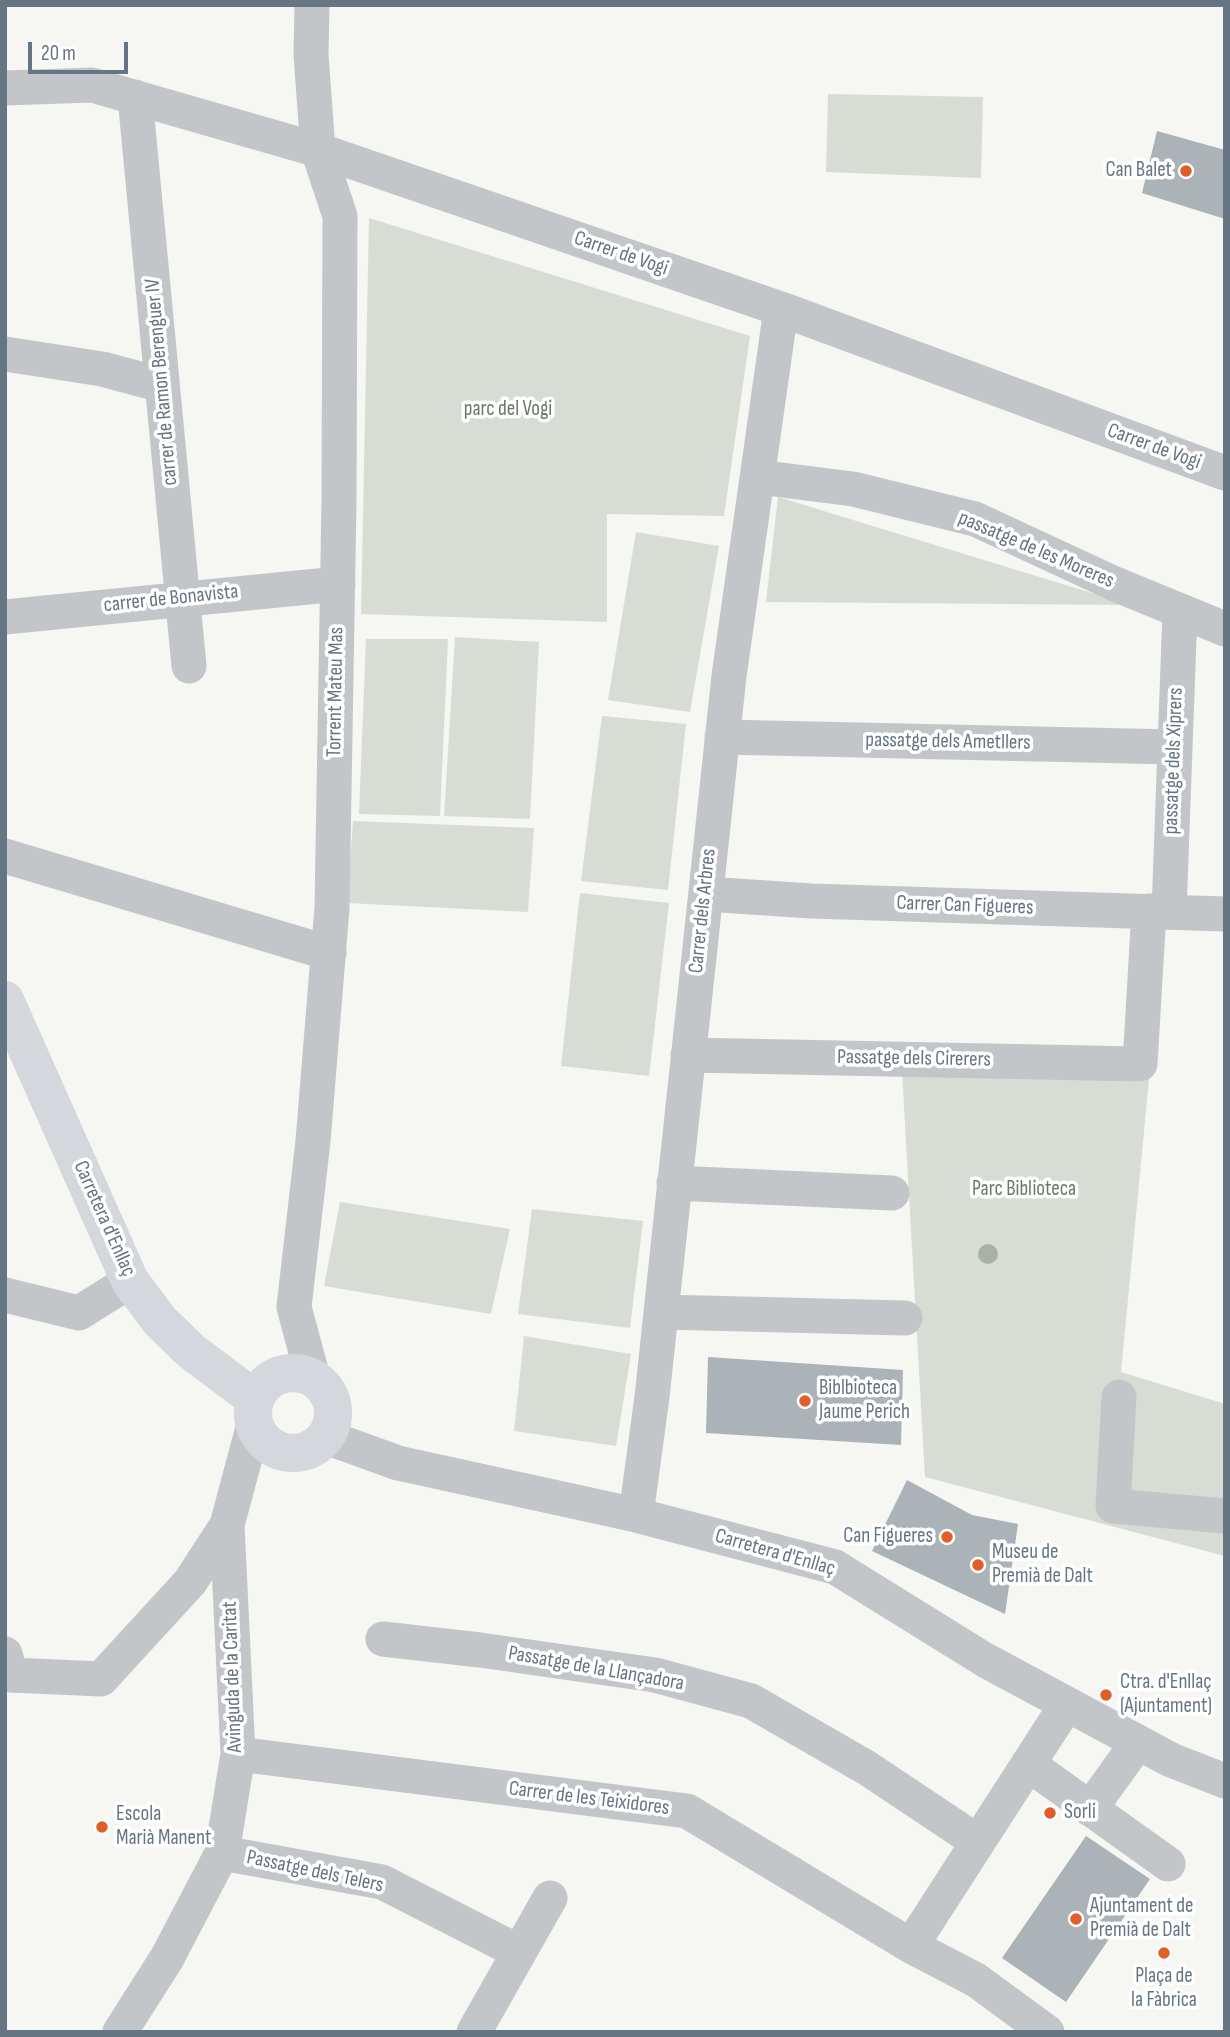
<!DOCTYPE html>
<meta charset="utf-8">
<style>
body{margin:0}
#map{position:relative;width:1230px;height:2037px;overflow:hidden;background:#f6f6f3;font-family:"Sofia Sans Condensed",sans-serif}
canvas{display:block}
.frame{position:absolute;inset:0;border:7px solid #667584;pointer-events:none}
.scale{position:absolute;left:28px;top:42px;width:100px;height:32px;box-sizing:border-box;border:4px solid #667584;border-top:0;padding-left:9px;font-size:21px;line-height:24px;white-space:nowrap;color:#667584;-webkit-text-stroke:5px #fff;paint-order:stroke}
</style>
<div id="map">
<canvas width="1230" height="2037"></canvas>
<div class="frame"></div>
<div class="scale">20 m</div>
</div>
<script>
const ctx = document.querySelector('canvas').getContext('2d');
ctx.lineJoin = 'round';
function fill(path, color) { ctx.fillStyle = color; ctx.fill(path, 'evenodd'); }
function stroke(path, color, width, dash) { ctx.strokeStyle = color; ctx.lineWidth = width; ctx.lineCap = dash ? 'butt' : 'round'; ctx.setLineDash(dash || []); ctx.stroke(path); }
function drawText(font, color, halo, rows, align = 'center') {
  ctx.font = font + ' "Sofia Sans Condensed",sans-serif'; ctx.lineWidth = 7; ctx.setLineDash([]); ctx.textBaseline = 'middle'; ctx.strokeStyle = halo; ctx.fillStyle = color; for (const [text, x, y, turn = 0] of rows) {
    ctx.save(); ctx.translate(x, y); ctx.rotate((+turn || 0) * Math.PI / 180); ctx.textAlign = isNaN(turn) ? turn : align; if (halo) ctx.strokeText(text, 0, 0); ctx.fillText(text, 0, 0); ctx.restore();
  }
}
fill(new Path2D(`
 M828,94L983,97L981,178L826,172Z
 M369,218L750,336L724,516L607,514V622L361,614Z
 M778,497L1131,605L766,602Z
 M636,532L719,546L690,712L608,700Z
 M455,637L539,642L530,819L444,816Z
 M366,639H448L440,816L359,814Z
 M602,716L686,724L668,890L581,881Z
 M353,821L534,828L528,912L347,903Z
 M580,893L669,903L649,1076L561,1066Z
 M902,1071L1149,1079L1121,1372L1225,1404V1556L925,1477Z
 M340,1202L510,1229L491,1314L324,1286Z
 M532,1209L643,1221L630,1328L518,1314Z
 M524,1336L631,1354L616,1446L514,1431Z`), '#d7ddd4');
fill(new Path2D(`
 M1157,131L1225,150V219L1142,193Z
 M708,1357L903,1370L901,1445L706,1433Z
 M907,1480L972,1515L1018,1524L1005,1614L872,1551Z
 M1086,1836L1150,1879L1066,2002L1002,1958Z`), '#abb2b8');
stroke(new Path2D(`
 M312,5L311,55L318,150L340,216L339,500L332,908L313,1141L294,1307L313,1378
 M5,88L92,85L318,150L781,309L1225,473
 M135,97L189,666
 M5,354L102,369L162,385
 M758,477L853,489L975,519L1115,584L1225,629
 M5,617L338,584
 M722,737L1175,747
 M5,856L329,953
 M706,894L811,901L1225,914
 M1169,912L1180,611
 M688,1055L1140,1064L1149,911
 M674,1183L892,1193
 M5,1295L79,1313L130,1281
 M661,1312L905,1318
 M1119,1397L1113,1506L1225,1516
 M326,1437L398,1463L636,1515L835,1567L985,1660L1171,1760L1225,1781
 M636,1515L652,1397L729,676L781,309
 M383,1639L480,1650L655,1675L751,1701L867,1768L978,1842
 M5,1654L11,1675L101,1679L190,1582L227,1525
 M238,1754L687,1811L911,1946L976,1980L1047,2032
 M1028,1764L1168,1864
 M1090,1809L1138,1742
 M222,1853L382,1882L519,1952
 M911,1946L1067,1704
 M120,2032L167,1958L222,1853L238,1754L227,1525L254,1424
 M474,2032L550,1898`), '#c2c6c9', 35);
stroke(new Path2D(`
 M5,1000L130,1281L160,1321L191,1351L255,1399
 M253 1413a40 40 0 1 1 80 0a40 40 0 1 1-80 0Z`), '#d4d8dc', 38);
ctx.fillStyle = '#a8b2a4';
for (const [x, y] of [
 [988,1254]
]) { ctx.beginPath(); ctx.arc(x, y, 10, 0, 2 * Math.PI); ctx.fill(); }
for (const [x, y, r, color] of [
 [1186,171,7,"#e15e28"],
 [805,1401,7,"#e15e28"],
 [947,1537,7,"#e15e28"],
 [978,1565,7,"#e15e28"],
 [1106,1695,7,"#e15e28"],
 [1050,1813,7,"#e15e28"],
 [102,1827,7,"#e15e28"],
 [1076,1919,7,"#e15e28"],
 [1164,1953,7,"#e15e28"]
]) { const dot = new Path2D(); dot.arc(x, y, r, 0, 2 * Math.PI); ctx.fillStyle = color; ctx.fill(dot); stroke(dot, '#fff', 2.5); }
drawText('21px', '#667584', '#fff', [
 ["Can Balet",1172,171,"right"],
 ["Biblbioteca",819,1389],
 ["Jaume Perich",819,1413],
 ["Can Figueres",933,1537,"right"],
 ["Museu de",992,1553],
 ["Premià de Dalt",992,1577],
 ["Ctra. d'Enllaç",1120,1683],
 ["(Ajuntament)",1120,1707],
 ["Sorli",1064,1813],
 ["Escola",116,1815],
 ["Marià Manent",116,1839],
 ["Ajuntament de",1090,1907],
 ["Premià de Dalt",1090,1931],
 ["Plaça de",1164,1977,"center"],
 ["la Fàbrica",1164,2001,"center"]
], 'left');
drawText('21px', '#667584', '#fff', [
 ["Carrer de Vogi",621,254,19],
 ["carrer de Ramon Berenguer IV",162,382,-95],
 ["Carrer de Vogi",1154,447,20],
 ["passatge de les Moreres",1036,550,23],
 ["carrer de Bonavista",171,599,-6],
 ["Torrent Mateu Mas",336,692,-89],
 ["passatge dels Ametllers",948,742,1],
 ["passatge dels Xiprers",1174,761,-88],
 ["Carrer Can Figueres",965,906,2],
 ["Carrer dels Arbres",703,911,-84],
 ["Passatge dels Cirerers",914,1059,1],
 ["Carretera d'Enllaç",104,1219,66],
 ["Carretera d'Enllaç",775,1553,16],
 ["Passatge de la Llançadora",596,1669,10],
 ["Avinguda de la Caritat",233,1677,-92],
 ["Carrer de les Teixidores",589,1799,7],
 ["Passatge dels Telers",315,1872,12]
]);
drawText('21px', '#687b64', '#fff', [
 ["parc del Vogi",508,410],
 ["Parc Biblioteca",1024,1190]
]);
</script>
